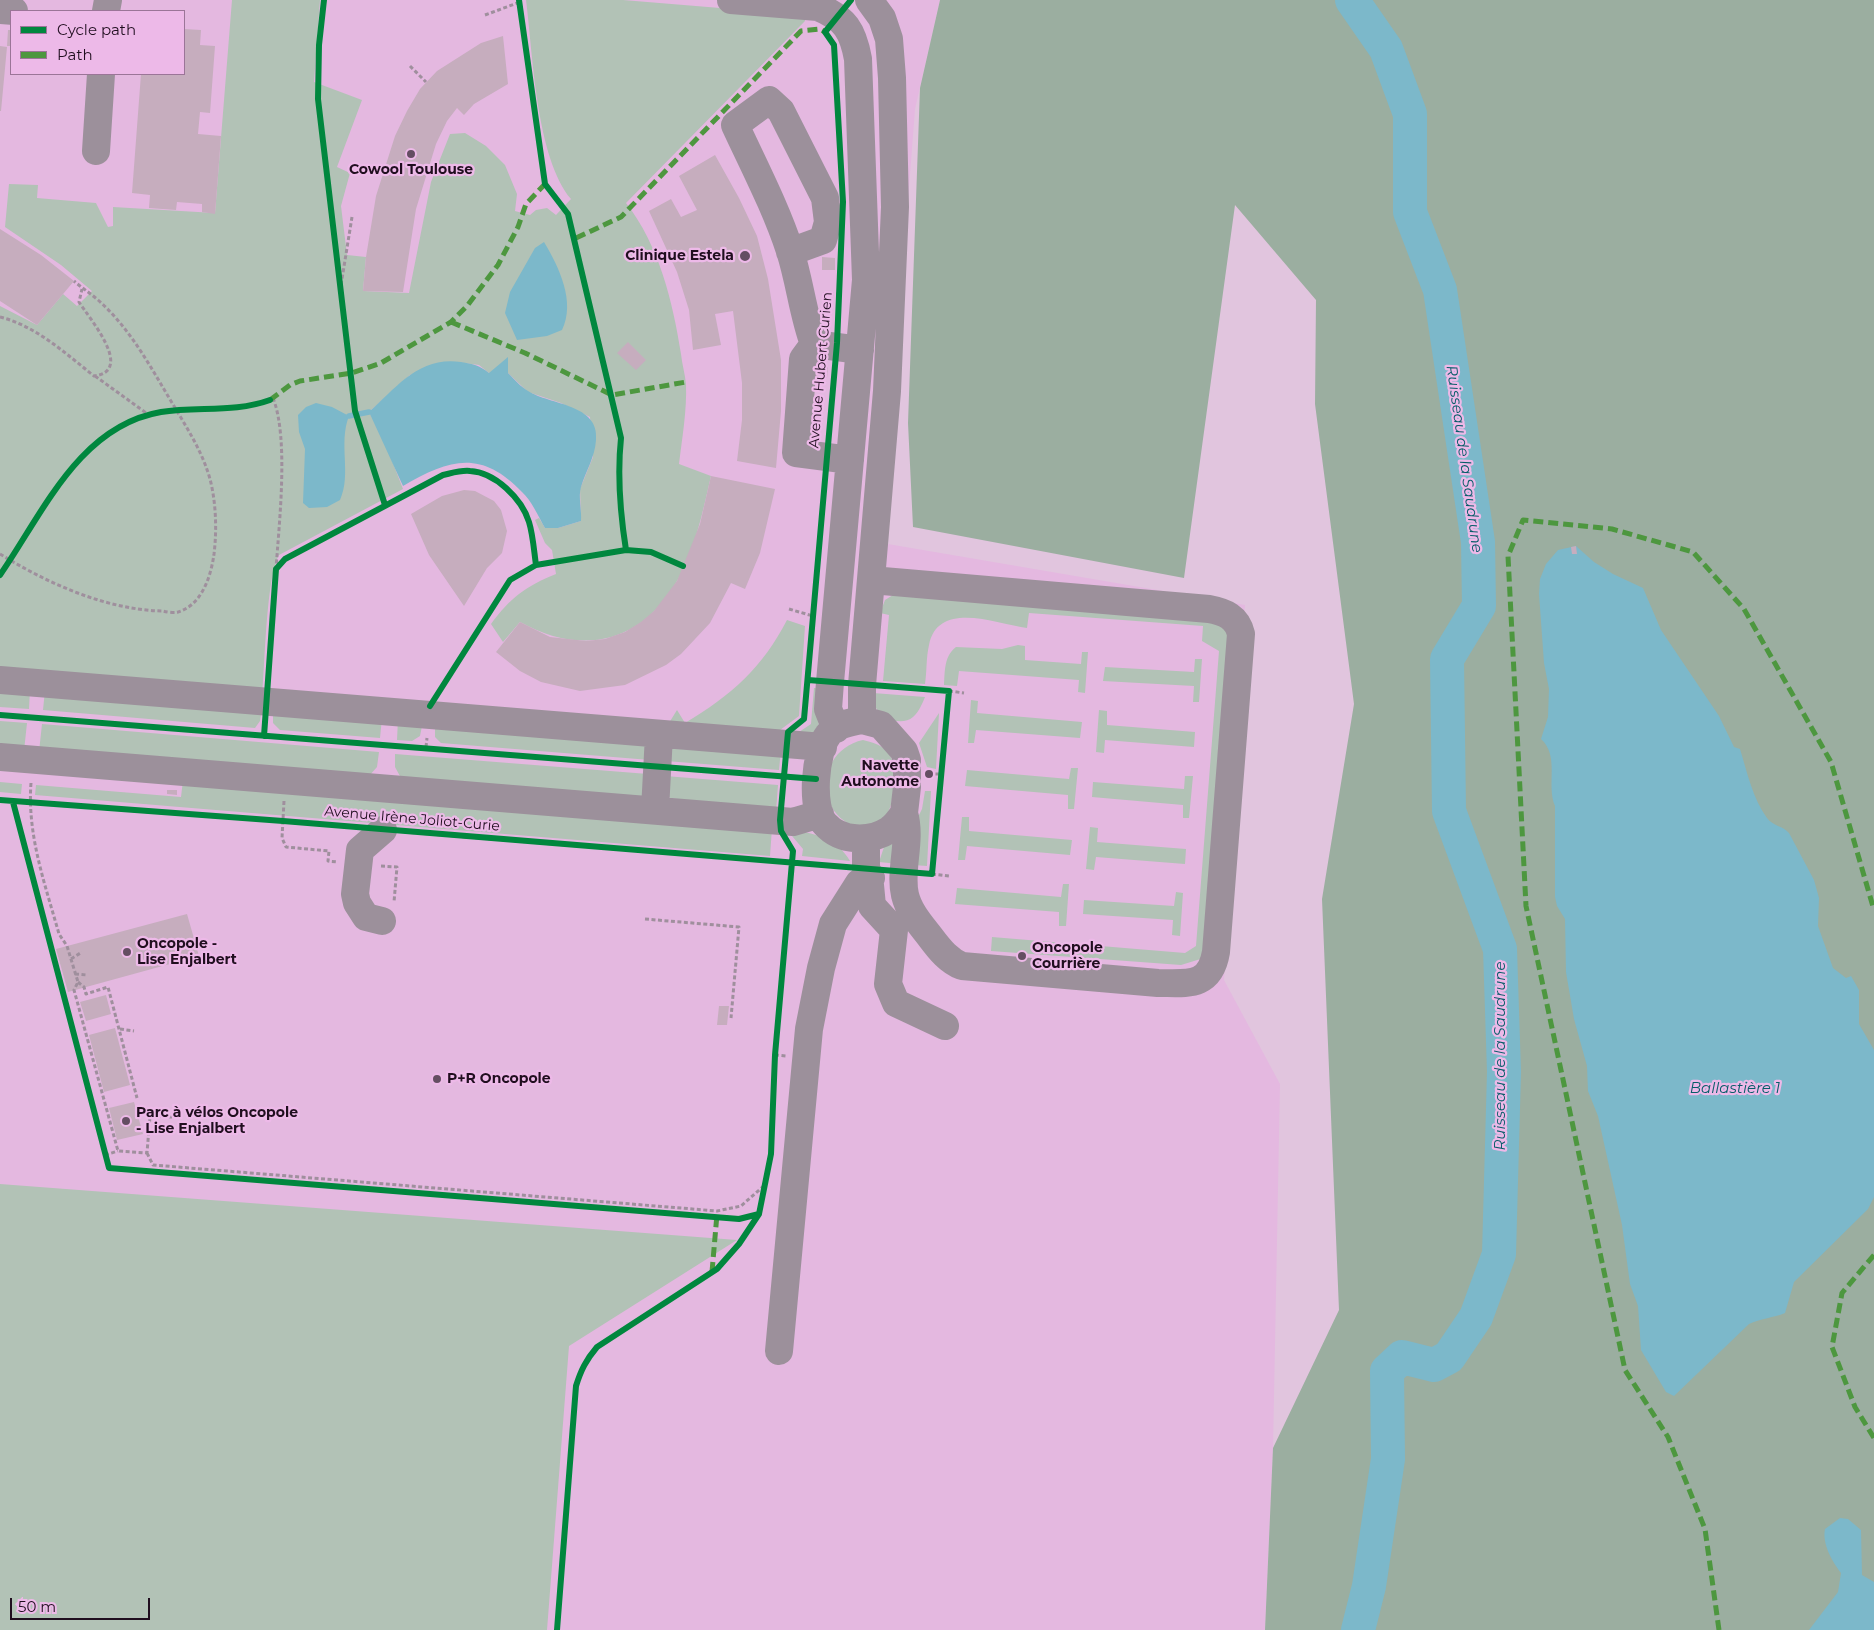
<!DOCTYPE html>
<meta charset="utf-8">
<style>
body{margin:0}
#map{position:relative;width:1874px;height:1630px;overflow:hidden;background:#e1c5de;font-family:Montserrat,sans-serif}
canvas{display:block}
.legend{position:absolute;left:10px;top:10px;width:175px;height:65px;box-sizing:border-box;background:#edb9e8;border:1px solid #9b7598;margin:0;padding:6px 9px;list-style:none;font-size:15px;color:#200e1f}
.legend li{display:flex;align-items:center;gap:10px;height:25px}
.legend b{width:25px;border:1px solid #9b7598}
.scale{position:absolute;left:10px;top:1598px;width:140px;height:22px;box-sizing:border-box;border:2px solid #200e1f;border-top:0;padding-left:6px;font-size:15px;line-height:18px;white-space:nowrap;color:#200e1f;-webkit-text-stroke:4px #edb9e8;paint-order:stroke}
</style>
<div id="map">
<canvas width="1874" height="1630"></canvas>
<ul class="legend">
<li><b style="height:6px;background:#00873e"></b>Cycle path</li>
<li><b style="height:6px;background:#4d973f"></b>Path</li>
</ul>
<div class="scale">50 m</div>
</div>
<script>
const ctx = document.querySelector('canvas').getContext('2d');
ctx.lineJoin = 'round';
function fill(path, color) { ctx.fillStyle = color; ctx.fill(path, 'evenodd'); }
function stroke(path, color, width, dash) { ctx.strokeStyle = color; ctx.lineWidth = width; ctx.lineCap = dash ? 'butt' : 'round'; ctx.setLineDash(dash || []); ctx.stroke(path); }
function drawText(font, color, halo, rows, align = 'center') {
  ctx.font = font + ' Montserrat,sans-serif'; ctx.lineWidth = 4.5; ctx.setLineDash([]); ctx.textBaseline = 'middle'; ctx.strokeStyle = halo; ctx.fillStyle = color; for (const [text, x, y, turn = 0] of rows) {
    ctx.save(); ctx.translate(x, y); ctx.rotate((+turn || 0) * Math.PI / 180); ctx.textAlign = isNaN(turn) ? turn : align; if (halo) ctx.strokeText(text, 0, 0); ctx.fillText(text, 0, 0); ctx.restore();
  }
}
fill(new Path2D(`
 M0,0H940L915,109L882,543L1245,605L1224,980L1280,1084L1273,1448L1265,1630H0ZM11,11H184V74H11Z`), '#e4b8e0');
fill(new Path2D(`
 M232,0H320L314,82L362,100L337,167L350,173L341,206L347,255L366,257L363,291L409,293L431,182L450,134L465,133L486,146L505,165L517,194L515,211L530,215L536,210L547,208L556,215L571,199C536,157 533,55 526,0H623L805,15V21L626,203C659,245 673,302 681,354C682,364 685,374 686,384C687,411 682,438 679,464L711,476C703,511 695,550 677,581C641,644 581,656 520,622L503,642L491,624C510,598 526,586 556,574L552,550L545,543L535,520L539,518L545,528H558L581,521L580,489L593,457L590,417L561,403L528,392L508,373H489L479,365L456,362L410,375L369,412L384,440L403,489L279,555C266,578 265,666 262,698L0,676V306L37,325L63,294L77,306L92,291L61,265L5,227L9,184L38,185L37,198L96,203L108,227L113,226V207L215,213Z
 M893,595L1202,616L1224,627L1231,637L1207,957L1181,965L991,951L992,937L1185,953L1196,946L1219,651L1202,641L1203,626L1029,613L1027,628C998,624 938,599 929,645C926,658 927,671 925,684L883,681L889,615L880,613L885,600Z
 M787,620L805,626L799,716L780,730L779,739L669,723L677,710L685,723C732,695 762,668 787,620Z
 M1018,645L1025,646V660L1081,664L1082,652H1088L1085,693L1078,692L1079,680L959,671L957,686L944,685C945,671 944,656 956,647L1002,649Z
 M1195,659H1202L1199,702H1193L1194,686L1103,681L1105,667L1194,672Z
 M0,686L30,689L29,709L0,707Z
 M814,688L822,689L818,732L793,736L811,724Z
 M45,690L262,708L260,721L255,728L43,710Z
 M873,693L925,697C922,704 919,712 913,717C903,726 882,720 876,708C873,703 873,698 873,693Z
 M971,700L978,701L977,713L1082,722L1080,738L976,730L974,743H968Z
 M273,709L382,718L380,738L280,730L273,723Z
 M1099,710L1107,711V725L1195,732L1194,747L1105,740L1104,753L1096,752Z
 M939,713L936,769L927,767L919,743Z
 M398,719L423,721L420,736L412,741L397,740Z
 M0,721L27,723L24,751L0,749Z
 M435,722L652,739L650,760L441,743L435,737Z
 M42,724L379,752L377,767L369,776L39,752Z
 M863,740C895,747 896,762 893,791C892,801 891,811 883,819C866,839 836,822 829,801C820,773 835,746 863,740Z
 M667,741L781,750L779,770L666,761Z
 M395,754L648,774L644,794L641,797L401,778L395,767Z
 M1071,768H1078L1074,809H1068V795L965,786L967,770L1069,779Z
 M665,776L778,785L776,812L670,798L667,794Z
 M1185,776H1193L1189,818H1183V805L1092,797L1093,782L1184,789Z
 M183,780L772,828L770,856L35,795L36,785L181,797Z
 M0,782L22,784L21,794L0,792Z
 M925,791H931L927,866L913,865L916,821L922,809Z
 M962,817H969V831L1072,840L1070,855L967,846L965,860H958Z
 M1090,827L1098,828L1097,842L1186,849L1185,864L1096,857L1094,870L1086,869Z
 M787,830C811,831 838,839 850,861L802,856L803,849Z
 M901,836L899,864L879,862L884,847Z
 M1063,884H1069L1066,926H1059V912L955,904L957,888L1061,897Z
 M1176,892L1183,893L1180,936L1172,935L1173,920L1083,914L1084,900L1174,906Z
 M0,1184L737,1240L569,1346L547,1630H0Z`), '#b2c2b6');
fill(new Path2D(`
 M940,0H1874V1630H1265L1273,1448L1339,1310L1322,899L1354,704L1315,404L1316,300L1235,205L1184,578L913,527L908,423L920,88Z`), '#9baea0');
fill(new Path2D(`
 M544,242C559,267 576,302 562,330L547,336L517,340L505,313L510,292L535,248Z
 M508,357V373C514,379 521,387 528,391C550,405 600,404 596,440C595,457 586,471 581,487C578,496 582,511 581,521L558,528H545C538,516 532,501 522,492C481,449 449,459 403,486L369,412C397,387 419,356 461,362C473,364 479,365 489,373Z
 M316,403L332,407L349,416C338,444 352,474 340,500L327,507L309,508L303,503L305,449L299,432L298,415L306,407Z
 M1576,546L1594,562L1613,574L1643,588L1661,630L1719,716L1734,747L1740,749C1747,772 1753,799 1767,818C1773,826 1783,826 1789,833L1814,880L1819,898L1818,926L1833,968L1846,978L1851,976L1859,990V1024L1874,1050V1197L1868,1209L1794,1282L1785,1313C1773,1318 1762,1318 1749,1324L1674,1396L1666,1392L1641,1350L1638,1306L1630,1284L1622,1225L1598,1116L1588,1091L1587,1066L1574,1019L1566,972L1565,919L1557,906L1555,897V806C1546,785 1560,756 1541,739L1548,717L1549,689L1544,663L1539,594L1540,579L1546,564L1558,550Z
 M1840,1518L1848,1519L1861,1530L1862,1575L1874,1582V1630H1809L1838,1592L1841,1573C1832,1561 1822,1544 1825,1529Z`), '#7cb8ca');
stroke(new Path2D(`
 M349,416L369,412`), '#7cb8ca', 5.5);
stroke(new Path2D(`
 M1352,0L1386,49L1410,114V212L1440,290L1478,542L1479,606L1447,659L1449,811L1500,949L1504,1072L1499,1254L1476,1317L1449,1357L1434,1365L1402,1357L1387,1371L1388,1459L1369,1586L1358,1630`), '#7cb8ca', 34);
fill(new Path2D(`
 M184,29L201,30L200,45L215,46L210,113L200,112L198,134L221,136L215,214L202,212V204L177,202L176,210L149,208L150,195L132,193L141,74H184Z
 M8,30H11V46H7Z
 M503,36L508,84L474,104L464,115L457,108L447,121L436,144L416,209L403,292L363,291L366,257L376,196L395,136L407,111L420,89L437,71L481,43Z
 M0,46L7,47L1,111H0Z
 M715,155L739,198L757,236L768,279L781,360V411L776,468L737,461L742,420V383L733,311L715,314L721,345L693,350L689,310L677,272L649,211L671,199L681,217L697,210L679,176Z
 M0,229L41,255L74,281L37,325L0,301Z
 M822,257L835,258V270H822Z
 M628,342L646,360L636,370L617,353Z
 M816,366L828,367L827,378H825V381L815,380Z
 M711,476L775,489L760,553L745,589L731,583L710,623L681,654L666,665L625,685L580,691L541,682L520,671L496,652L520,622L550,637L586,641L605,639L625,632L641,622L654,611L677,581L700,524Z
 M464,490L475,491L494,501L501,510L507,531L502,553L487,568L464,606L429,555L411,514L442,496Z
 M1576,546L1577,554H1572L1571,547Z
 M167,790H177V795L167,794Z
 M187,914L199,956L68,992L56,949Z
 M106,995L111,1014L86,1021L80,1002Z
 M719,1006H729L727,1025H717Z
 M115,1028L130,1085L104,1092L89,1035Z
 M134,1102L143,1134L117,1140L109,1108Z`), '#c6adbe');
stroke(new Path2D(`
 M485,15L520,2
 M410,66L426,82
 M341,285L352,217
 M823,294H840
 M0,317C36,326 65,353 94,376C135,371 89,318 79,302L82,289
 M95,376L149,415
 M273,398C289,438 279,524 276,569
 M0,554C47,583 106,610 163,611C167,612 174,613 178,612C202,605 211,576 214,554C217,530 216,502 210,479C203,454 190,433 177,411C153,372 133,331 98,300C90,293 82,288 74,281
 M789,609L813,616
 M949,691L964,693
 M426,747L427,738
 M929,774H941
 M31,783C27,835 45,884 59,934L67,946L78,982L74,990L118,1151L147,1153L150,1116L172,1117
 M284,801L282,838L286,847L329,851L328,861L338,862
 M29,803L353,827
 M404,832L792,863
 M381,866L397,867L394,902
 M932,874L949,876
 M645,919L739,927L731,1018
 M71,959L82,952
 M75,974L87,975
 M78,982L84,987L86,994L108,987L137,1098
 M120,1029L134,1031
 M775,1055L786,1056
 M147,1153L153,1165L717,1211L741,1206L766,1184
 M105,1155L118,1151`), '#9f8f9d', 3, [4, 2.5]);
stroke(new Path2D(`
 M731,0L818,7C845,18 853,31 858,59L866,280L830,682L828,709L836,729
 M0,10L14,11
 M106,11L108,0
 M96,151L101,74
 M790,252L823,240L828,222L825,198L781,111L769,100L735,125C754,166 776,208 790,251C800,282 803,315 814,344L860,350
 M814,344L803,359L796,453L850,460
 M871,580L1209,609C1225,612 1237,617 1241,634L1216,952C1210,988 1187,983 1158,983L962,966C949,961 940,950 931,938C921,925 909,912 905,895C899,870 912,841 904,813
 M0,680L823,747
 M862,720V685L887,391L895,207L892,78L889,39L882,18L869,0
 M862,720L881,725L904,751L907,760V787L904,813C900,819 895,826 889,830C870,842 841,842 825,824C810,808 815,752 828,735C835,725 850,722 862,720Z
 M0,757L793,822L820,814
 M655,810L659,735
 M866,839V869L871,878
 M870,885L872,906L894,930L888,984L896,1003L945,1026
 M382,921L366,917L357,903L355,894L360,850L383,830
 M779,1351L809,1029L821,968L833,924L859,883`), '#9c909b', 28);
stroke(new Path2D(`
 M576,238L621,217L801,31L820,29L825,32
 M451,322L525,353L612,395L686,382
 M270,400L290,385L300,381L352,373L381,363L451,322L467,306L498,265L518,227L526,204L545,184
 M1874,1255L1842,1293L1832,1347L1855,1407L1874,1438
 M712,1272L717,1214
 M1719,1630L1705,1529L1668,1437L1625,1370L1526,906L1508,556L1523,520L1612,529L1693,552L1744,609L1831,762L1874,910`), '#4d973f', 5, [10, 5]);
stroke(new Path2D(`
 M324,0L319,45L318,99L355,411L385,505
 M519,0L545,184L568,214L621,438C617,476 620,512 626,550
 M0,575C43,513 79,426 161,412C198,406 234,413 270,400
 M430,706L510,580L536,565L626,550L651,552L683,566
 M0,715L816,779
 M264,736L276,569L285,559L443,475C452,473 461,470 470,471C495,472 522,499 529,522C533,535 534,551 536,565
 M0,800L283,821L932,874L949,691L808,680
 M13,802L109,1168L739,1219L759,1214
 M557,1630L576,1386C581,1370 586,1360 597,1347L717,1269L739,1244L759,1214L771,1154L775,1055L793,851L781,831L780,820L788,732L804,719L837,343L843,202L834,45L825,32L851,0`), '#00873e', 6);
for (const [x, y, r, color] of [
 [411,154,5,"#644e62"],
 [745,256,6,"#644e62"],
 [929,774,5,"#644e62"],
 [127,952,5,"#644e62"],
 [1022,956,5,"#644e62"],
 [437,1079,5,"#644e62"],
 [126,1121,5,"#644e62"]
]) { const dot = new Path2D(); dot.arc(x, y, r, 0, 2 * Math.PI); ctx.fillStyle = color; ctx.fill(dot); stroke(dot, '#edb9e8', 2); }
drawText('bold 14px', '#200e1f', '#edb9e8', [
 ["Cowool Toulouse",411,170,"center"],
 ["Clinique Estela",734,256,"right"],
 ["Navette",919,766,"right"],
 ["Autonome",919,782,"right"],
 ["Oncopole -",137,944],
 ["Lise Enjalbert",137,960],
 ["Oncopole",1032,948],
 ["Courrière",1032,964],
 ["P+R Oncopole",447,1079],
 ["Parc à vélos Oncopole",136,1113],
 ["- Lise Enjalbert",136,1129]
], 'left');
drawText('14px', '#200e1f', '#edb9e8', [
 ["Avenue Hubert Curien",821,370,-85],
 ["Avenue Irène Joliot-Curie",412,819,5]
]);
drawText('italic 15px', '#075d68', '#edb9e8', [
 ["Ruisseau de la Saudrune",1464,459,82],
 ["Ruisseau de la Saudrune",1501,1056,-90],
 ["Ballastière 1",1735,1089]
]);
</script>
